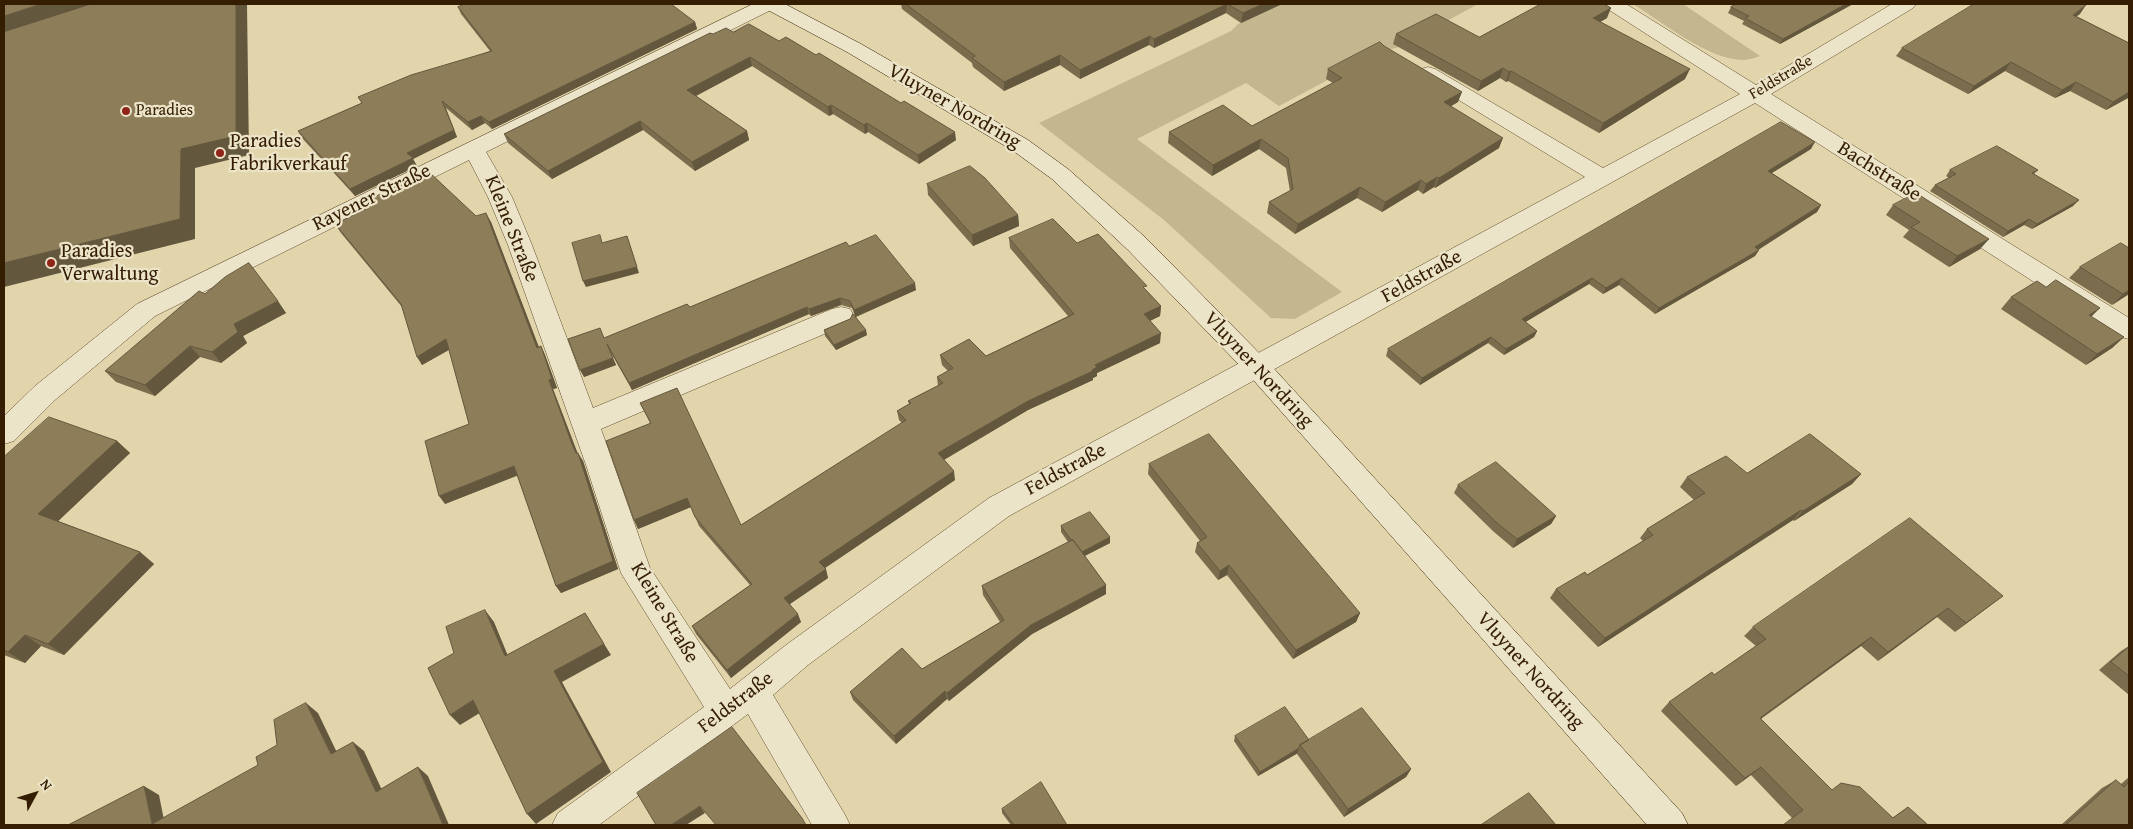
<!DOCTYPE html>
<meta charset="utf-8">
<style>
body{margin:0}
#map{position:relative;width:2133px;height:829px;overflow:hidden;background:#e2d5ac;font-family:"Gentium Book Plus",serif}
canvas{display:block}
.frame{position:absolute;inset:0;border:5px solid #341d00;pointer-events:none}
.north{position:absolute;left:10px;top:769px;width:50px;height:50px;-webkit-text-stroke:4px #ece4c9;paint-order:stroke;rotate:51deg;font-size:14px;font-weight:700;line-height:20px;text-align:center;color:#341d00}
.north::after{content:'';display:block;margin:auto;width:18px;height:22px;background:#341d00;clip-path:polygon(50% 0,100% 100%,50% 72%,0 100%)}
</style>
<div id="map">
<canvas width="2133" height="829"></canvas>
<div class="frame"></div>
<div class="north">N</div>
</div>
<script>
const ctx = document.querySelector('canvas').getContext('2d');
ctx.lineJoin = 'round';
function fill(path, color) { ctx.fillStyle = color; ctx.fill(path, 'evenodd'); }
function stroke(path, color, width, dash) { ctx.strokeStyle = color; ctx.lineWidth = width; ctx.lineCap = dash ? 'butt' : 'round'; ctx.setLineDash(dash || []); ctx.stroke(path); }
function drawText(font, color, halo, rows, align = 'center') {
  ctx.font = font + ' "Gentium Book Plus",serif'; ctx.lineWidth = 4.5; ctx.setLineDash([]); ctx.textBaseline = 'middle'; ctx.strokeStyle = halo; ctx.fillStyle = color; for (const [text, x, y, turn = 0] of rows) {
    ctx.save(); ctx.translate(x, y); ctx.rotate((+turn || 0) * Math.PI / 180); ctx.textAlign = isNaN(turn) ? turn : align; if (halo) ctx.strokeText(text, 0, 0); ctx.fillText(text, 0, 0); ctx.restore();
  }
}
fill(new Path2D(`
 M1281,4H1478L1399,47L1378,53L1279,106L1246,83L1137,139L1342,292L1295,319L1271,318L1164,220L1039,123L1231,31L1238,24Z
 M1633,4H1683L1760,56C1754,58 1748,60 1741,60C1706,58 1662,22 1633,4Z`), '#c4b68f');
const street = new Path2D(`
 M753,4H778L775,8L486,152L512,197L532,245L593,408L832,309L841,307L850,309L854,316L850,323L601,429L650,568L730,689L786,645L989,498L1585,177L1421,77L1418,73L1421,69L1428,67L1435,69L1603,168L1740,94L1606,8L1603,4H1626L1756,85L1892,4H1916L1913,8L1771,94L2129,318V339L2120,337L1755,103L1009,516L808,665L773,695L844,813L850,825H812L748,714L599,825H552L558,813L704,707L621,573L586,465L508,245L488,197L469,160L155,316L55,400L14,441L4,444V416L35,386L137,304Z`);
const secondary = new Path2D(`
 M761,4H785L861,44L1028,140L1068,169L1146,238L1266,360L1682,813L1688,825H1647L1248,374L1128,250L1052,179L1012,150L847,52L764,8Z`);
stroke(street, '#604b2b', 1);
stroke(secondary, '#341d00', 1);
fill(street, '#ece4c9');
fill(secondary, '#ece4c9');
fill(new Path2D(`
 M901,4H1282L1241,23L1226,13L1154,48L1149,45L1080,79L1060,65L1004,91L973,67L972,63L902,9Z
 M1853,4L1780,44L1742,24L1744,21L1728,13L1731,7Z
 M458,7L695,22L697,29L492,129L485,123L472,130L446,108L457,137L413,159L417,166L355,196L302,138L298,131L362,103L358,97L490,51L461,14Z
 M2080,14L2076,16L2129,43V98H2128L2106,110L2070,91L2055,98L2005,71L1968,94L1896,56L1902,48Z
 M1607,18L1600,22L1685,79L1599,133L1508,81L1506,82L1500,78L1478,91L1393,44L1396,34L1479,37Z
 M733,32L779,41L816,55L956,140L919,164L868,132L865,134L833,114L829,116L752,66L696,96L747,131L749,140L695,171L643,130L552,179L508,143L504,134L713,34Z
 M1384,46L1458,102L1451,106L1499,148L1435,188L1434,187L1423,194L1418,190L1382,212L1357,198L1295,234L1267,213L1269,202L1290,191L1286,168L1259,149L1212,176L1168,143L1169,132L1252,126L1333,83L1326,79L1328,69Z
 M1811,149L1772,173L1821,205L1817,212L1758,249L1759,250L1755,256L1655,314L1619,285L1603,294L1589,284L1525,322L1537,331L1534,337L1504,355L1488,343L1420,385L1386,356L1388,349Z
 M1950,170H2038L2034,174L2073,206L2032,229L2024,225L2003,237L1930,191L1935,185L1949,178L1946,176Z
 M927,184L1018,215L1019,226L973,246L928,195Z
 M363,203L476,216L491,222L539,347L541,346L545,355L557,388L553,389L577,452L583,461L618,569L561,593L556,586L517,475L445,504L469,424L449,350L422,365L402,307L341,233L335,224L367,208Z
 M1893,205L1989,239L1980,249L1949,267L1903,237L1909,230L1886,215Z
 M1009,238L1077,243L1147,291L1161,306L1160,316L1150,321L1160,343L1097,373V376L1093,378V380L1028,410L944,460L955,480L825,568L828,578L790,604L801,622L731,678L696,634L692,626L750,585L699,526L691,507L638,529L634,520L650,423L640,403L741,525L902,423L899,420L897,411L909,404L908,401L938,386L937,377L948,371L942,365L940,355L986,356L1068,316L1010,248Z
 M849,246L916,290L856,317L867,335L836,350L825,336L824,330L850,319L855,316L852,308L841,305L811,316L809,314L632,390L610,351L616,365L584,377L604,338L690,307Z
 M2129,248V294L2112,305L2069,278L2080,267Z
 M249,263L286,313L243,336L247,343L221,363L200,357L155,396L116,382L105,371L205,294Z
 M2011,297L2124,337L2112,348L2086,365L2001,309Z
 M117,441L130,453L58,521L140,552L154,564L64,655L41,646L25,663L4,655V457Z
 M1149,464L1360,613L1356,622L1293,659L1227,575L1218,580L1195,552L1197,543L1200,541L1148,474Z
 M1747,473L1861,474L1852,484L1794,521L1793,520L1598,647L1550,598L1556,589L1587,575L1643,541L1640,538L1647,529L1694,500L1680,487L1687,477Z
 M1458,485L1556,516L1551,524L1513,548L1494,532L1454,493Z
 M1061,526L1110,537V543L1085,556L1106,585V594L1032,634L949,701L947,699L896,744L853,700L850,692L922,669L1000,622L983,595L982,586L1068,542L1061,532Z
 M2003,596L1955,632L1937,617L1878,661L1861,646L1761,719L1832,790L1892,818L1908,807L1928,825L1792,818L1751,775L1736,786L1661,711L1669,702L1714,675L1756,646L1744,636L1753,627Z
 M2129,646V695L2099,670L2121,651Z
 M1235,736L1309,740L1411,769L1406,777L1344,817L1297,754L1298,753L1258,776L1234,741Z
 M2129,777V825H2061L2102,788L2116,780L2121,784Z
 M1002,809L1067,825H1011L1002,813Z`), '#7a6c4d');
fill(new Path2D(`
 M41,4H113L4,40V16Z
 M236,4H247L249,155L195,168V239L4,287V263L181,149Z
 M1227,4L1226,13L1154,48V39Z
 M1263,4H1282L1241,23L1243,13Z
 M1846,4H1853L1780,44L1783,39Z
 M2086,5L2080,14L2067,23L2073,15Z
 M1611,8L1607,18L1590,28L1593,18Z
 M695,22L697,29L492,129L489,122Z
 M1150,36L1149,45L1080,79V70Z
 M1060,55V65L1004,91V82Z
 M750,57L752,66L690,99L687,90Z
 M2011,62L2005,71L1968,94L1974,86Z
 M1503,68L1500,78L1478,91L1481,81Z
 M1690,69L1685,79L1599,133L1603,123Z
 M1511,71L1508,81L1506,82L1509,72Z
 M2076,82L2070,91L2055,98L2062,90Z
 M1462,92L1458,102L1441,112L1444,102Z
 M2129,92V96L2128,98L2106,110L2113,102Z
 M442,101L457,137L413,159L417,166L355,196L350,189L407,153Z
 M831,105L833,114L829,116L828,107Z
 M481,116L485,123L472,130L468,122Z
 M640,121L643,130L552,179L548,171Z
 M867,123L868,132L865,134L864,125Z
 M747,131L749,140L695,171L692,162Z
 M955,132L956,140L919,164L918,155Z
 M1503,138L1499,148L1435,188L1439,178Z
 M1261,139L1259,149L1212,176L1213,165Z
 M1815,142L1811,149L1765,177L1768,171Z
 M1437,177L1434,187L1423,194L1426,184Z
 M1421,180L1418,190L1382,212L1385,202Z
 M1360,187L1357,198L1295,234L1298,224Z
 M2079,200L2073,206L2032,229L2037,224Z
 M1821,205L1817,212L1752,254L1755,247Z
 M486,213L491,222L542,356L537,348Z
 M1018,215L1019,226L973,246L972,235Z
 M2029,219L2024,225L2003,237L2008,231Z
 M627,236L639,273L586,287L583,281Z
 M1989,239L1980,249L1949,267L1957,256Z
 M1759,250L1755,256L1655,314L1659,308Z
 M1592,278L1589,284L1519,326L1522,319Z
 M1622,278L1619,285L1603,294L1606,288Z
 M915,283L916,290L855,317L854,310Z
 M2129,290V294L2112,305L2123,294Z
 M840,298L841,305L811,316L809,309Z
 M278,301L286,313L243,336L247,343L221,363L212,352L234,324Z
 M1161,306L1160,316L1143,324L1144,314Z
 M807,307L809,314L632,390L629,383Z
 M2100,308L2089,319V315Z
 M866,330L867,335L836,350L834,345Z
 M1537,331L1534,337L1504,355L1506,349Z
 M1161,333L1160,343L1097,373V376L1093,378V380L1028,410L940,462L938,453L1028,401L1092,370L1095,365Z
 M1491,337L1488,343L1420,385L1422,378Z
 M2124,337L2112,348L2086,365L2097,354Z
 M446,339L452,348L422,365L417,357Z
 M607,344L616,365L584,377L580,370Z
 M190,346L200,357L155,396L145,385Z
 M541,346L545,355L557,388L553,389L581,462L572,444L549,380Z
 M117,441L130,453L53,526L38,514Z
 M578,453L583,461L618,569L561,593L556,586Z
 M514,466L519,475L445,504L439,496Z
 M954,471L955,480L822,570L819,562Z
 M1861,474L1852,484L1794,521L1803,511Z
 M687,498L691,507L638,529L634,520Z
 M1801,510L1793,520L1598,647L1605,638Z
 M1556,516L1551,524L1513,548L1517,539Z
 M1110,537V543L1080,558V553Z
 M140,552L154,564L64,655L48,644Z
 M1229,565L1227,575L1218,580L1220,571Z
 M826,569L828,578L787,606L784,598Z
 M1106,585V594L1032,634L949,701L947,693L1031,625Z
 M2003,596L1955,632L1966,623Z
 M1948,608L1937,617L1878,661L1888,652Z
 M485,610L494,622L513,668L505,656Z
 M585,613L611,655L562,682L611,772L536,824L527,814L554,671Z
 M1360,613L1356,622L1293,659L1296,650Z
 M798,614L801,622L731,678L727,670Z
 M25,635L41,646L25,663L8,652Z
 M1871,637L1861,646L1750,726L1760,718Z
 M945,691L947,699L896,744L894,736Z
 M473,700L483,711L460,725L450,715Z
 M306,703L318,713L342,763L331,754Z
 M353,742L364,751L387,801L376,792Z
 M1299,748L1298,753L1258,776L1260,772Z
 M418,767L428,776L449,825H443Z
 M1761,767L1751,775L1736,786L1745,778Z
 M1411,769L1406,777L1344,817L1348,809Z
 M144,786L159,795L165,825L152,824Z
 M700,806L705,813L686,825H671Z`), '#63583e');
const building = new Path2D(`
 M4,4H41L4,16Z
 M91,4H236V136L181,149L180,219L4,263V32Z
 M465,4H671L695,22L489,122L481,116L468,122L442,101L454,130L407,153L413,158L350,189L298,131L362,103L358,97L411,75L492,51L458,7Z
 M906,4H1263L1243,13L1227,4L1154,39L1150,36L1080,70L1060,55L1004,82L972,58L975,56Z
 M1541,4H1604L1611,8L1593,18L1690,69L1603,123L1511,71L1509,72L1503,68L1481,81L1396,34L1436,14L1479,37Z
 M1736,4H1846L1783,39L1745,18L1749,16L1731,7Z
 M1974,4H2083L2086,5L2073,15L2129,43V92L2113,102L2076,82L2062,90L2011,62L1974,86L1902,48Z
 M749,24L779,41L786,37L816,55L819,53L901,103L904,101L955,132L918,155L867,123L864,125L831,105L828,107L750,57L687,90L747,131L692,162L640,121L548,171L504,134L710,33L713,34L726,28L733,32Z
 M1380,42L1384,46L1462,92L1444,102L1503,138L1439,178L1437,177L1426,184L1421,180L1385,202L1360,187L1298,224L1269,202L1293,189L1288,158L1261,139L1213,165L1169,132L1223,105L1252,126L1342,78L1328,69Z
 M1781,122L1815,142L1768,171L1821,205L1755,247L1759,250L1659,308L1622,278L1606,288L1592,278L1522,319L1537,331L1506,349L1491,337L1422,378L1388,349Z
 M1997,146L2038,170L2032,173L2079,200L2037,224L2029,219L2008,231L1935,185L1956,174L1950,170Z
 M970,166L985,178L1018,215L972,235L927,184Z
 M428,171L476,216L486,213L537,348L541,346L552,379L549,380L572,444L576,453H578L613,561L556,586L514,466L439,496L425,441L469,424L446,339L417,357L401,304L335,224L368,208L363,203Z
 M1916,193L1989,239L1957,256L1911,227L1920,222L1893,205Z
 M1053,219L1077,243L1098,234L1147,286L1143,287L1161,306L1144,314L1161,333L1095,365L1097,367L1092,370L1093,371L1028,401L938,453L954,471L819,562L826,569L784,598L798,614L727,670L692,626L752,584L695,517L687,498L634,520L606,441L651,423L640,403L677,388L741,525L906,420L897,411L911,403L908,401L943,383L937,377L953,368L940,355L969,339L986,356L1074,314L1009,238Z
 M600,235L602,243L627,236L637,267L583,281L572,243Z
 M876,235L915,283L854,310L850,301L840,298L809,309L807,307L629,383L607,344L613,358L580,370L568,339L600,328L604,338L687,304L690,307L846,242L849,246Z
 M2121,243L2129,248V290L2123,294L2080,267Z
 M249,263L278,301L234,324L238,332L212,352L190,346L145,385L105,371L199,291L205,294L225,277Z
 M2056,280L2100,308L2089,315L2124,337L2097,354L2011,297L2037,281L2046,287Z
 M853,314L866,330L834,345L824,330L850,319Z
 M49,417L117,441L38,514L140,552L48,644L25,635L8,652L4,650V457Z
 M1209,434L1360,613L1296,650L1229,565L1220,571L1197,543L1207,537L1149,464Z
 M1810,434L1861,474L1803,511L1801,510L1605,638L1556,589L1585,572L1587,575L1653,535L1647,529L1705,493L1687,477L1726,456L1747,473Z
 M1496,462L1556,516L1517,539L1498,524L1458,485Z
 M1090,512L1110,537L1082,552L1073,540H1071L1061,526Z
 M1910,518L2003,596L1966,623L1948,608L1888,652L1871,637L1760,718L1832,790L1841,783L1860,787L1893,818L1908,807L1928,825H1783L1803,810L1761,767L1745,778L1669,702L1712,672L1714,675L1766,639L1753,627Z
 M1073,540L1106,585L1031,625L947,693L945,691L894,736L850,692L902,648L922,669L1004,620L982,586Z
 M485,610L505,656L585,613L604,644L554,671L603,762L527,814L473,700L450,715L428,668L454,653L446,627Z
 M2129,647V676L2111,662Z
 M306,703L331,754L353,742L376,792L418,767L443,825H68L144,786L152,824L258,765L256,757L277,745L274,720Z
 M1285,707L1309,740L1300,745L1299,748L1260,772L1235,736Z
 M1362,708L1411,769L1348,809L1300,745Z
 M732,727L802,818L806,825H716L700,806L671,825H656L637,793Z
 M2116,780L2124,787L2129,782V825H2066Z
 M1041,782L1067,825H1014L1002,809Z
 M1529,793L1556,825H1481Z`);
fill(building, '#8e7d59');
stroke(building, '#63583e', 1);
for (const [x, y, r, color] of [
 [126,111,5,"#8f2418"],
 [220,153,5,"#8f2418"],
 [51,263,5,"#8f2418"]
]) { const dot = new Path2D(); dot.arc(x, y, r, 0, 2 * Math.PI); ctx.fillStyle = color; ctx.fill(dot); stroke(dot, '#ece4c9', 2); }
drawText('16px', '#341d00', '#ece4c9', [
 ["Feldstraße",1781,78,-31]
]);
drawText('16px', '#341d00', '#ece4c9', [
 ["Paradies",136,111]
], 'left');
drawText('20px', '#341d00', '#ece4c9', [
 ["Vluyner Nordring",954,107,30],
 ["Bachstraße",1879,172,32],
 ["Rayener Straße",372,198,-26],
 ["Kleine Straße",511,229,68],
 ["Feldstraße",1422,277,-29],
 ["Vluyner Nordring",1258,370,47],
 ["Feldstraße",1066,470,-28],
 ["Kleine Straße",664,613,59],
 ["Vluyner Nordring",1530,671,48],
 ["Feldstraße",736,703,-37]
]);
drawText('20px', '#341d00', '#ece4c9', [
 ["Paradies",230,142],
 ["Fabrikverkauf",230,165],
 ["Paradies",61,252],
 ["Verwaltung",61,275]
], 'left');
</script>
